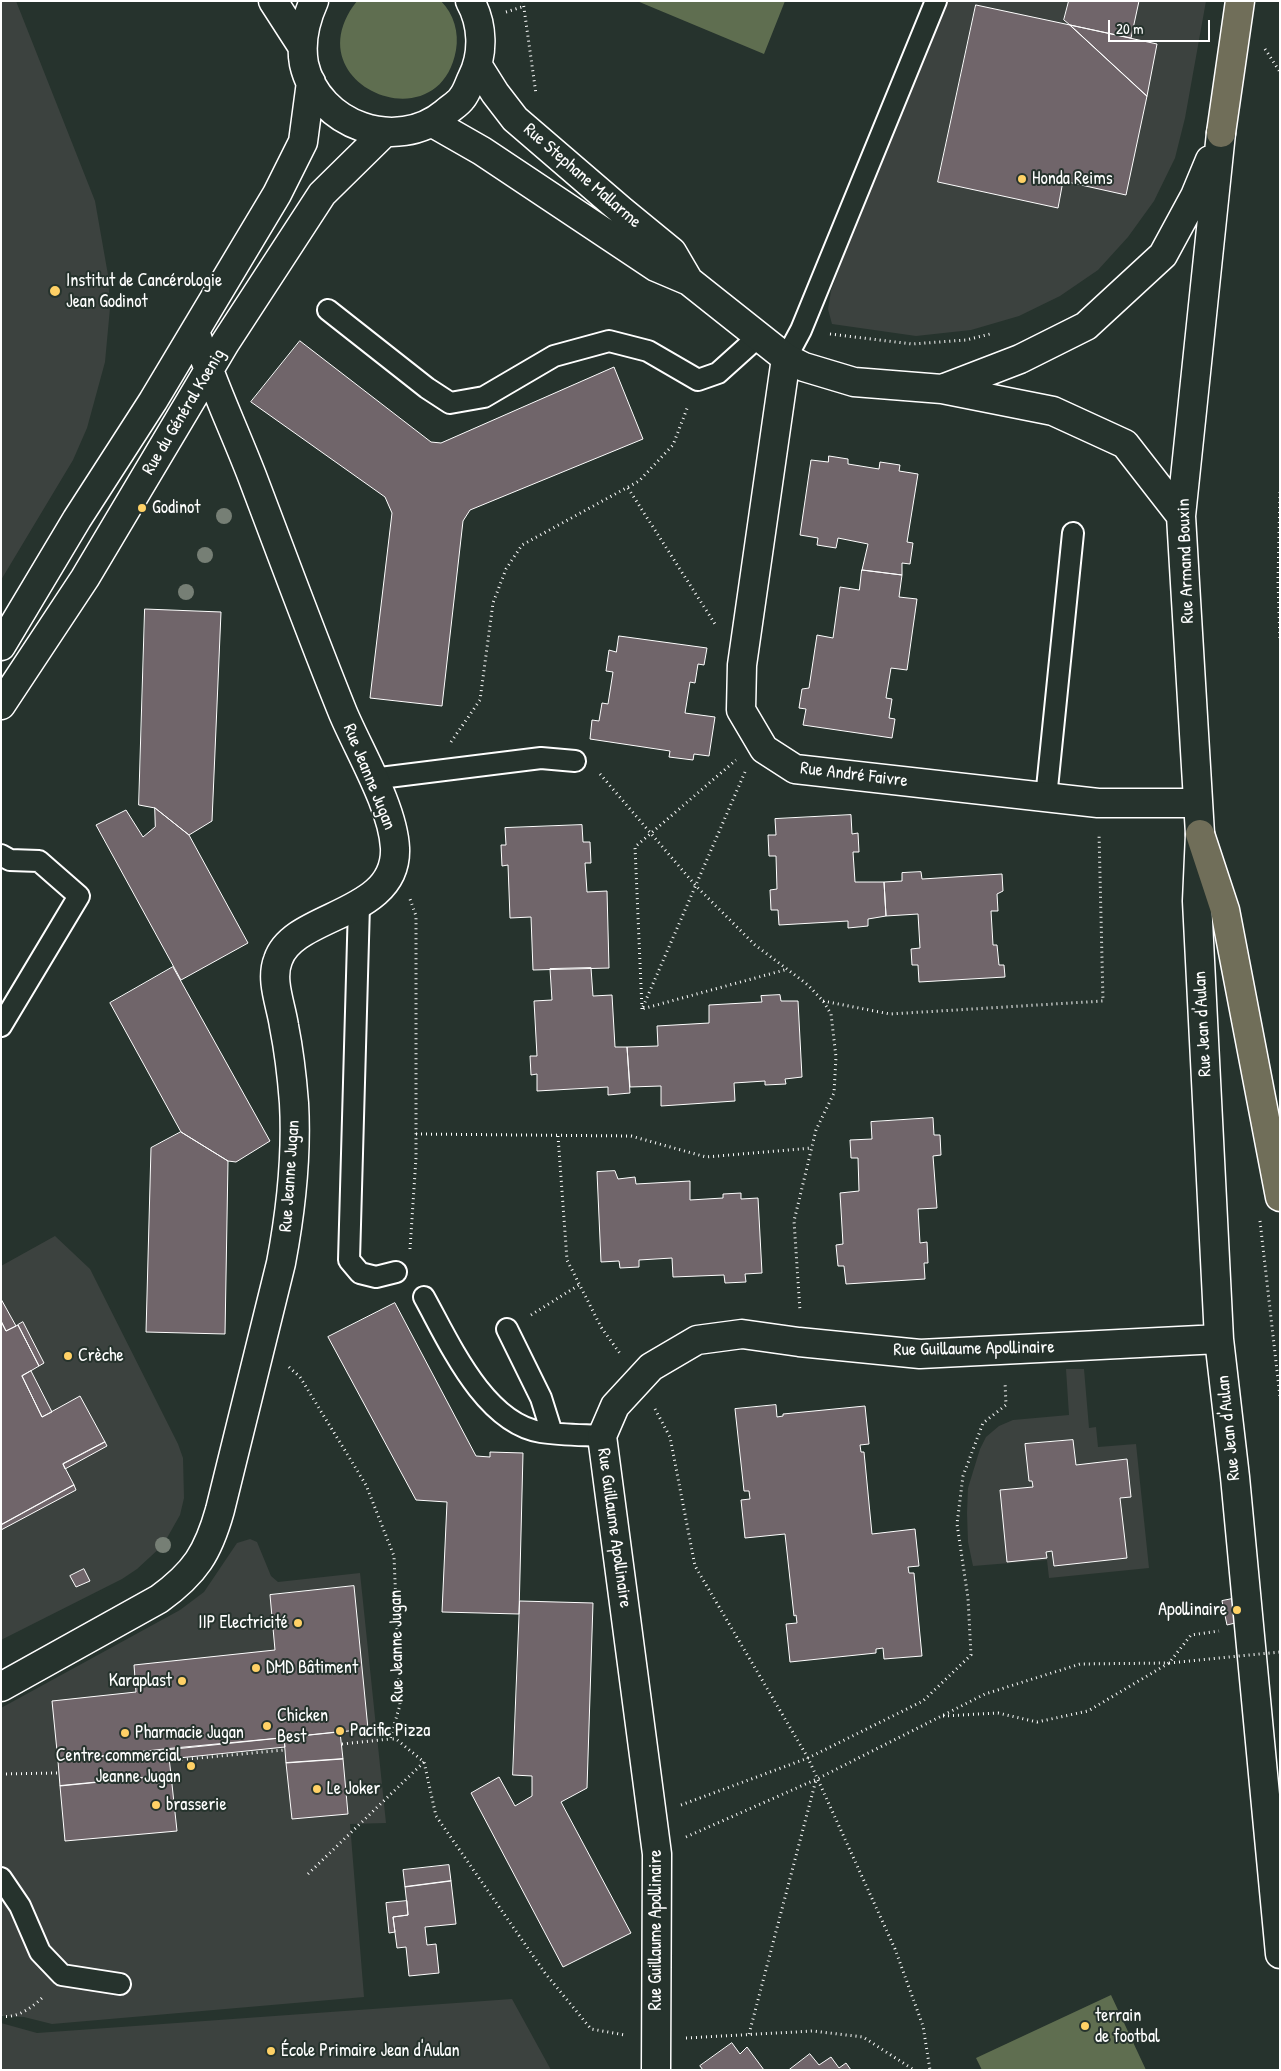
<!DOCTYPE html>
<meta charset="utf-8">
<style>
body{margin:0}
#map{position:relative;width:1281px;height:2071px;overflow:hidden;background:#26332d;font-family:"Patrick Hand",sans-serif}
canvas{display:block}
.frame{position:absolute;inset:0;border:2px solid #fff;pointer-events:none}
.scale{position:absolute;left:1108px;top:20px;width:102px;height:22px;box-sizing:border-box;border:2px solid #fff;border-top:0;padding-left:6px;font-size:15px;line-height:18px;white-space:nowrap;color:#fff;-webkit-text-stroke:4px #26332d;paint-order:stroke}
</style>
<div id="map">
<canvas width="1281" height="2071"></canvas>
<div class="frame"></div>
<div class="scale">20 m</div>
</div>
<script>
const ctx = document.querySelector('canvas').getContext('2d');
ctx.lineJoin = 'round';
function fill(path, color) { ctx.fillStyle = color; ctx.fill(path, 'evenodd'); }
function stroke(path, color, width, dash) { ctx.strokeStyle = color; ctx.lineWidth = width; ctx.lineCap = dash ? 'butt' : 'round'; ctx.setLineDash(dash || []); ctx.stroke(path); }
function drawText(font, color, halo, rows, align = 'center') {
  ctx.font = font + ' "Patrick Hand",sans-serif'; ctx.lineWidth = 4; ctx.setLineDash([]); ctx.textBaseline = 'middle'; ctx.strokeStyle = halo; ctx.fillStyle = color; for (const [text, x, y, turn = 0] of rows) {
    ctx.save(); ctx.translate(x, y); ctx.rotate((+turn || 0) * Math.PI / 180); ctx.textAlign = isNaN(turn) ? turn : align; if (halo) ctx.strokeText(text, 0, 0); ctx.fillText(text, 0, 0); ctx.restore();
  }
}
fill(new Path2D(`
 M1,1H16L95,201L108,275L110,308L105,362L87,428L73,460L1,580Z
 M934,1H1206L1185,118L1175,158L1154,201L1128,237L1098,270L1060,296L1019,316L971,330L916,336L832,324L828,309L831,291Z
 M55,1236L90,1269L178,1444L183,1458L184,1498L180,1515L163,1545L137,1569L122,1579L1,1640V1266Z
 M1066,1369H1084L1089,1428L1096,1427L1098,1447L1136,1444L1149,1568L1049,1578L1047,1560L973,1566L968,1542L967,1513L968,1488L980,1449L986,1437L999,1426L1013,1420L1069,1415Z
 M250,1539L257,1542L271,1576L278,1582L360,1573L386,1823L350,1824L364,1997L52,2024L24,2017L1,2016V1708L180,1610L204,1592L237,1543Z
 M512,1999L551,2070H1V2023L37,2033Z`), '#3c423f');
fill(new Path2D(`
 M357,1H441C454,14 459,33 456,50C439,146 291,84 357,1Z
 M637,1H785L764,54Z
 M1111,1995L1146,2070H982L976,2058Z`), '#5f6e50');
const building = new Path2D(`
 M1069,1H1139L1131,38L1070,25L1064,20Z
 M976,5L1070,25L1147,96L1126,195L1063,181L1058,208L938,182Z
 M1070,25L1157,44L1147,96Z
 M300,341L431,442L441,443L614,367L643,439L470,510L463,521L442,706L370,698L392,513L385,497L251,402Z
 M829,456L848,459V464L879,469L880,462L900,465L899,471L918,474L907,542L913,543L910,564L902,563V575L862,570L868,544L838,538L836,548L817,545L818,538L800,535L811,460L828,462Z
 M862,570L902,575L899,597L917,599L907,670L891,668L886,698L892,699L889,718L895,719L892,738L803,725L806,709L799,708L802,689L809,688L817,635L833,638L840,587L859,590Z
 M145,609L221,612L212,821L189,835L155,808L139,805Z
 M619,636L707,648L704,665L698,664L695,683L690,682L685,713L715,717L709,756L694,754L693,760L669,757L670,751L590,739L592,720L599,721L602,703L608,704L613,672L606,671L609,650L616,652Z
 M155,808L189,835L248,943L181,980L96,825L126,810L143,837L155,827Z
 M851,815L852,834L858,833L859,852H853L855,882H884L886,916L868,919V926L848,928V921L779,925L778,910H771L770,890L777,889L776,856H769L768,835H776L775,819Z
 M582,825L583,842H590L591,863H585L587,892L607,891L609,968L533,970L531,917L510,918L508,865L502,866L501,845H506L505,828Z
 M921,872L922,879L1002,874L1003,891L997,894L998,911H991L993,945H997L999,965H1004L1005,977L919,982L918,965H912L911,949L920,948L918,914L886,916L884,882L902,881V873Z
 M173,967L270,1141L236,1162L228,1161L181,1132L110,1003Z
 M591,968L593,996L612,995L615,1047H627L630,1093L608,1095V1087L537,1091V1074L531,1075L530,1056H537L534,1001L552,1000L550,969Z
 M780,995L781,1001H798L802,1077L785,1079L786,1084L765,1085V1081L734,1083L735,1101L661,1106V1086L630,1087L627,1047L658,1046L657,1026L709,1023V1005L762,1002L761,996Z
 M933,1118L934,1135H940L941,1155L933,1156L937,1208L918,1209L920,1243L927,1242L928,1263H924L925,1279L846,1284L844,1266H838L836,1245L843,1244L840,1193L859,1191L858,1158H851L850,1140L872,1139L871,1122Z
 M181,1132L228,1161L225,1334L146,1332L151,1148Z
 M615,1171L618,1179L635,1177L636,1184L690,1181V1200L723,1198V1194L741,1193V1199L758,1198L762,1273L745,1274L746,1282L725,1283L724,1275L673,1277L672,1258L639,1260V1267L620,1268L619,1261L601,1262L597,1172Z
 M1,1299L16,1326L6,1331L1,1321Z
 M395,1303L476,1456L490,1457V1452L523,1453L519,1614L442,1612L447,1502L416,1500L328,1337Z
 M1,1321L6,1331L18,1325L39,1366L22,1376L42,1417L80,1396L105,1442L63,1464L74,1485L1,1525Z
 M23,1322L44,1363L39,1366L18,1325Z
 M31,1371L52,1412L42,1417L22,1376Z
 M776,1405L777,1417L783,1416V1414L865,1406L869,1444L860,1445L861,1452H864L872,1534L915,1529L919,1566L908,1567L909,1573H914L922,1656L884,1659L883,1648L876,1649V1653L790,1662L786,1624L797,1623L796,1615L794,1616L785,1534L745,1538L741,1500L750,1499L749,1491H744L735,1409Z
 M1073,1440L1076,1465L1127,1459L1131,1497L1120,1498L1127,1558L1054,1566L1052,1551L1046,1552L1047,1558L1007,1562L1000,1490L1033,1487L1032,1481H1029L1025,1444Z
 M105,1442L107,1446L65,1469L63,1464Z
 M74,1485L76,1490L1,1530V1525Z
 M84,1569L90,1581L76,1587L70,1576Z
 M354,1586L368,1729L58,1761L52,1701L136,1692L134,1665L275,1650L270,1595Z
 M1232,1599L1235,1623L1227,1625L1222,1601Z
 M520,1601L593,1603L587,1788L561,1802L631,1933L563,1967L471,1793L499,1777L515,1806L532,1796V1776L513,1775Z
 M340,1732L343,1759L286,1763L284,1738Z
 M284,1738L285,1747L169,1759L168,1749Z
 M168,1749L171,1775L60,1786L58,1761Z
 M343,1759L348,1814L292,1819L286,1763Z
 M171,1775L177,1831L65,1841L60,1786Z
 M449,1865L451,1881L405,1887L403,1870Z
 M451,1881L456,1924L425,1927L427,1945L436,1944L439,1973L409,1976L406,1947L397,1948L393,1917L408,1915L405,1887Z
 M407,1901L408,1915L393,1917L395,1932L389,1933L386,1903Z
 M732,2043L740,2054L747,2047L764,2070H703L700,2066Z
 M810,2054L819,2065L831,2057L839,2068L846,2063L851,2070H789Z`);
fill(building, '#70656a');
stroke(building, '#fff', 1);
const lane = new Path2D(`
 M328,310L427,388L450,403L484,397L554,356L609,341L648,351L698,380L718,373L758,337
 M786,358L801,330L936,1
 M372,779L541,758L575,761
 M1046,798L1073,533
 M1,855L10,860L39,861L79,896L1,1026
 M359,905L349,1260L360,1273L376,1277L396,1272
 M424,1297C449,1342 484,1423 541,1432C560,1435 582,1435 602,1436
 M507,1329L541,1398L552,1433
 M1,1878L20,1906L40,1952L62,1975L120,1984`);
const street = new Path2D(`
 M273,1L302,46
 M314,1C305,21 300,42 304,64C318,126 397,153 445,113C450,108 458,104 462,98C467,92 469,84 472,78C484,54 483,24 470,1
 M478,66L495,93L515,119L622,211L672,252L689,281
 M433,123L482,151L656,267L689,281L786,358L804,367L854,382L942,389L1053,411L1125,444L1181,516
 M1221,133L1181,516L1200,834L1197,901L1219,1339L1235,1477L1280,1954
 M786,358L742,665L741,710L764,749L795,769L1098,803H1198
 M942,389L1020,359L1086,326L1163,255L1195,196L1210,160
 M1,646L77,519L153,401L277,194L303,142L311,82
 M1,705L85,578L225,343L322,194L384,133
 M1,1687L159,1599C195,1573 208,1553 220,1510L281,1263C291,1210 297,1157 294,1103C292,1077 289,1051 284,1026C281,1005 270,980 278,960C293,913 398,917 395,848C393,807 359,751 343,713C311,634 282,555 252,476C233,427 211,381 195,331
 M656,2070L657,1854L602,1436L615,1406L651,1367L697,1340L742,1334L799,1342L920,1354L1219,1339`);
const primary = new Path2D(`
 M1221,133L1240,1
 M1200,834L1225,910L1280,1197`);
stroke(lane, '#fff', 24);
stroke(street, '#fff', 31);
stroke(primary, '#fff', 31);
stroke(new Path2D(`
 M523,1L536,94
 M506,12L525,6
 M1265,49L1280,72
 M830,334L912,344L966,340L990,334
 M628,488L715,624
 M1280,492L1278,581L1280,642
 M451,742L480,700L493,603L506,569L522,545L639,481L673,445L688,406
 M745,772L642,1009L788,969
 M600,774L696,886L755,945L808,985L823,1001L831,1014L836,1057L834,1093L816,1130L794,1221L800,1311
 M823,1001L890,1014L1103,1001L1099,833
 M642,1009L635,847L736,760
 M416,1134L631,1136L706,1157L812,1148
 M558,1136L567,1260L601,1327L621,1355
 M1260,1221L1280,1397
 M410,1249L416,1158V916L410,899
 M531,1315L579,1285
 M289,1367L300,1377L366,1485L394,1556L400,1705L390,1739H396L424,1762L436,1816L545,1973L591,2029L625,2035
 M655,1409L670,1437L695,1566L808,1758L895,1949L923,2026L930,2070
 M943,1716L998,1713L1037,1722L1088,1711L1169,1663L1191,1635L1219,1631
 M342,1744L390,1739
 M167,1761L284,1750
 M1,1774L57,1773
 M681,1805L808,1758L923,1701L971,1655L968,1598L957,1524L963,1476L983,1423L1006,1405L1005,1382
 M686,1837L817,1779L985,1694L1080,1664L1169,1663
 M308,1874L424,1762
 M1,2016C17,2019 33,2007 44,1996
 M749,2034L816,1780
 M686,2038L813,2031L863,2037L914,2070`), '#fff', 3, [1, 4]);
stroke(lane, '#26332d', 20);
stroke(street, '#26332d', 28);
stroke(primary, '#706e59', 28);
stroke(new Path2D(`
 M1169,1663L1280,1652`), '#fff', 3, [1, 4]);
ctx.fillStyle = '#767f75';
for (const [x, y] of [
 [224,516],
 [205,555],
 [186,592],
 [163,1545]
]) { ctx.beginPath(); ctx.arc(x, y, 8, 0, 2 * Math.PI); ctx.fill(); }
for (const [x, y, r, color] of [
 [1022,179,5,"#ffd166"],
 [55,291,6,"#ffd166"],
 [142,508,5,"#ffd166"],
 [68,1356,5,"#ffd166"],
 [1237,1610,5,"#ffd166"],
 [298,1623,5,"#ffd166"],
 [256,1668,5,"#ffd166"],
 [182,1681,5,"#ffd166"],
 [267,1726,5,"#ffd166"],
 [340,1731,5,"#ffd166"],
 [125,1733,5,"#ffd166"],
 [191,1766,5,"#ffd166"],
 [317,1789,5,"#ffd166"],
 [156,1805,5,"#ffd166"],
 [1085,2026,5,"#ffd166"],
 [271,2051,5,"#ffd166"]
]) { const dot = new Path2D(); dot.arc(x, y, r, 0, 2 * Math.PI); ctx.fillStyle = color; ctx.fill(dot); stroke(dot, '#26332d', 2); }
drawText('18px', '#fff', '#26332d', [
 ["Rue Stephane Mallarme",582,176,41],
 ["Rue du Général Koenig",184,412,-59],
 ["Rue Armand Bouxin",1186,561,-92],
 ["Rue André Faivre",854,775,7],
 ["Rue Jeanne Jugan",369,777,68],
 ["Rue Jean d'Aulan",1203,1024,-93],
 ["Rue Jeanne Jugan",290,1176,-86],
 ["Rue Guillaume Apollinaire",974,1349,-1],
 ["Rue Jean d'Aulan",1229,1428,-96],
 ["Rue Guillaume Apollinaire",614,1528,82],
 ["Rue Jeanne Jugan",397,1646,-91],
 ["Rue Guillaume Apollinaire",656,1930,-90]
]);
drawText('18px', '#fff', '#26332d', [
 ["Honda Reims",1032,179],
 ["Institut de Cancérologie",66,281],
 ["Jean Godinot",66,302],
 ["Godinot",152,508],
 ["Crèche",78,1356],
 ["Apollinaire",1227,1610,"right"],
 ["IIP Electricité",288,1623,"right"],
 ["DMD Bâtiment",266,1668],
 ["Karaplast",172,1681,"right"],
 ["Chicken",277,1716],
 ["Best",277,1737],
 ["Pacific Pizza",350,1731],
 ["Pharmacie Jugan",135,1733],
 ["Centre commercial",181,1756,"right"],
 ["Jeanne Jugan",181,1777,"right"],
 ["Le Joker",327,1789],
 ["brasserie",166,1805],
 ["terrain",1095,2016],
 ["de footbal",1095,2037],
 ["École Primaire Jean d'Aulan",281,2051]
], 'left');
</script>
